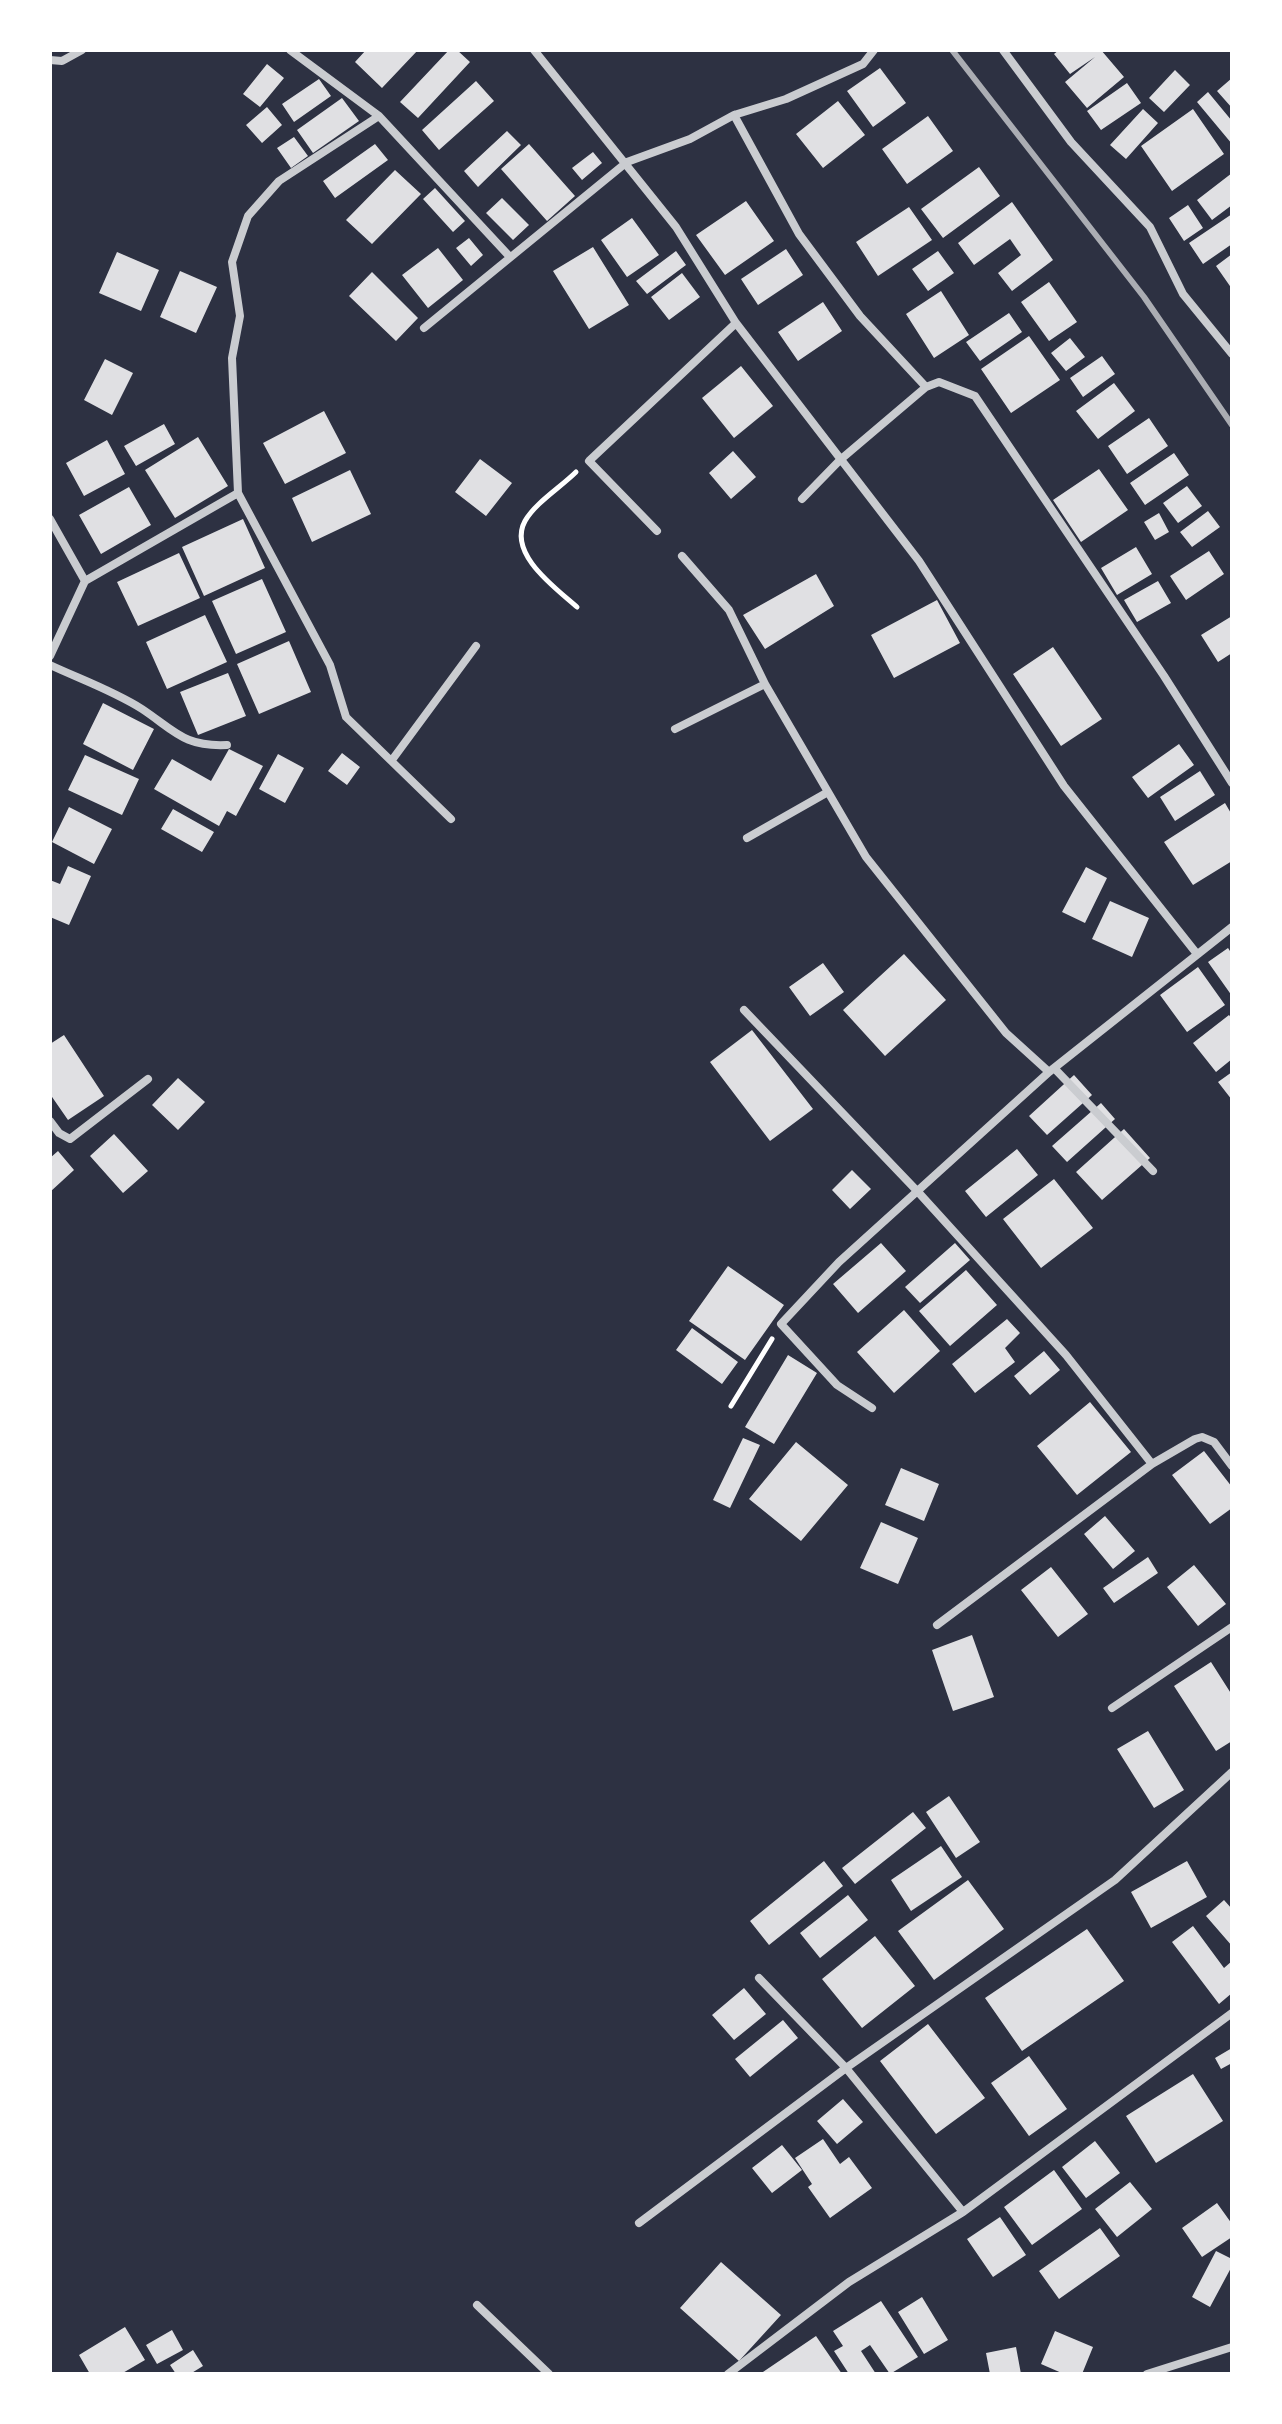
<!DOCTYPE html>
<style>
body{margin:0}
#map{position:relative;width:1282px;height:2424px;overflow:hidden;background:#2d3142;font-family:Overpass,sans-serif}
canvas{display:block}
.frame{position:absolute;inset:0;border:52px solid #fff;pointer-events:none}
</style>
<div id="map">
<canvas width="1282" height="2424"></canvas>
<div class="frame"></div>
</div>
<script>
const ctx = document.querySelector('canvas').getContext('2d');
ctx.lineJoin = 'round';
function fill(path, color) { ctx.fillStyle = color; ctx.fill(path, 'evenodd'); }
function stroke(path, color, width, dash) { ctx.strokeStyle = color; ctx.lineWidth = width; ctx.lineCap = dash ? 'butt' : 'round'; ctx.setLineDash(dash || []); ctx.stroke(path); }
fill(new Path2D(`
 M366,50H418L382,88L355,62Z
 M449,50H457L470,62L418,118L400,102Z
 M1059,50H1101L1124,77L1087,108L1065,82L1095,57L1070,74L1054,54Z
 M267,64L284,78L260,107L243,94Z
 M880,68L906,103L873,127L847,91Z
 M1175,70L1190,85L1164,112L1149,98Z
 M1232,78V108L1217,91Z
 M319,79L331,96L294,122L282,104Z
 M476,81L494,101L439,150L422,130Z
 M1127,83L1141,103L1101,130L1087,111Z
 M1208,92L1232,121V144L1197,102Z
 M342,98L359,121L313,153L297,130Z
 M838,101L865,135L823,168L796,134Z
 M267,107L282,125L262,143L246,125Z
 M1143,109L1158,123L1126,159L1110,145Z
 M1193,109L1224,154L1172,191L1141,146Z
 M928,116L953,151L907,184L882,149Z
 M507,131L521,145L478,187L464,171Z
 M294,137L308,156L291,168L277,148Z
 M375,144L388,160L335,198L323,181Z
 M529,144L575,196L547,221L501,169Z
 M593,152L602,163L582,180L572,168Z
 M979,167L1000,196L943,238L921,209Z
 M395,170L421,194L372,244L346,220Z
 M1232,173V205L1212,220L1197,200Z
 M435,188L465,221L453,232L423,199Z
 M502,198L529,225L513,240L486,213Z
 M746,201L774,241L725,275L696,235Z
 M1012,202L1053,260L1012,291L998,273L1021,255L1010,239L974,265L958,243Z
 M1188,205L1203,228L1184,241L1169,218Z
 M909,207L932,240L878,276L856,242Z
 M1232,214V244L1203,264L1189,243Z
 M632,218L659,255L627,277L601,240Z
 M469,238L483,255L471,266L456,248Z
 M593,247L629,305L589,329L553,271Z
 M438,248L463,280L428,308L402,275Z
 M786,249L803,275L758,305L741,279Z
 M676,251L686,265L647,294L636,281Z
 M938,251L954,273L928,291L912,269Z
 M117,252L159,270L141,311L99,293Z
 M1232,254V289L1216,266Z
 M180,271L217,287L196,333L160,317Z
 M372,272L418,318L396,341L349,296Z
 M682,273L700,297L669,320L651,297Z
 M1049,282L1077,322L1049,341L1021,302Z
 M941,291L969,335L934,358L906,314Z
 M823,302L842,331L798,361L778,332Z
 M1009,313L1022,332L980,361L966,342Z
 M1029,336L1060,380L1011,413L981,369Z
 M1070,338L1085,357L1066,371L1051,353Z
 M1102,356L1115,374L1083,397L1070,378Z
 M105,359L133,373L112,415L84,400Z
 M741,366L773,406L734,438L702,398Z
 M1114,383L1135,411L1098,439L1076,411Z
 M324,411L346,453L285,484L263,443Z
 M1149,418L1168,446L1127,474L1108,446Z
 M164,424L175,444L136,466L124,446Z
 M198,437L228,486L175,518L145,470Z
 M107,440L125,474L84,496L66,463Z
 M733,451L756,477L731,499L709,473Z
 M1174,453L1189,475L1145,505L1130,483Z
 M480,459L512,483L486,516L455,492Z
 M1099,469L1128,510L1081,542L1053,500Z
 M350,470L371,514L312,542L292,498Z
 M1187,486L1202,506L1178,523L1163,503Z
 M129,487L151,525L101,554L79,515Z
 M1208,511L1220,527L1192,547L1180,532Z
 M1159,513L1169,532L1155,540L1144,522Z
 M243,519L265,568L204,596L182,547Z
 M1136,547L1152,574L1117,595L1101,568Z
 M1209,551L1224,574L1186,600L1170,576Z
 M179,553L200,598L138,626L117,582Z
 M816,574L834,606L765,649L743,615Z
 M262,579L286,632L236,654L212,601Z
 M1158,581L1171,603L1137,622L1124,600Z
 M937,600L960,643L894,678L871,635Z
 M205,615L227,662L167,689L146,642Z
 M1232,616V653L1218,662L1201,635Z
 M289,641L311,692L259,714L237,664Z
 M1053,647L1102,719L1061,746L1013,674Z
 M228,673L246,716L198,735L180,692Z
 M103,703L154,729L133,770L83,744Z
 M1179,744L1194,765L1148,798L1132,777Z
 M229,749L263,766L236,816L227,811L219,826L154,789L172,759L211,781Z
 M342,753L360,767L347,785L328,771Z
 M278,754L304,768L285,803L259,789Z
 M85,755L139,779L122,815L68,790Z
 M1200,771L1215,795L1175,821L1160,797Z
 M1225,803L1232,815V861L1193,885L1164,842Z
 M69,807L112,829L94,864L52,842Z
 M173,809L214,832L202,852L161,829Z
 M68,866L91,876L69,925L50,917V880L60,884Z
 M1086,867L1107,878L1085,923L1062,912Z
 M1110,901L1149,918L1132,957L1092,939Z
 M1228,948L1232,954V996L1208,962Z
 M904,954L946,1000L885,1056L843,1010Z
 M823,963L844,992L810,1016L789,987Z
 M1198,967L1225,1005L1187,1032L1160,995Z
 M1229,1015L1232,1019V1059L1216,1072L1193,1043Z
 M752,1030L813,1109L770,1141L710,1062Z
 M64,1035L104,1096L68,1120L50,1094V1044Z
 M1232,1072V1100L1218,1082Z
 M1074,1075L1092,1095L1047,1135L1029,1116Z
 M178,1078L205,1102L178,1130L152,1105Z
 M1101,1103L1115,1119L1067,1162L1052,1146Z
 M1124,1129L1150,1158L1102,1200L1076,1172Z
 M114,1134L148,1171L123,1193L90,1156Z
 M1017,1149L1038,1175L986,1217L965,1191Z
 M58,1151L74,1170L50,1192V1158Z
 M852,1170L871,1189L850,1209L832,1190Z
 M1054,1179L1093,1228L1041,1268L1003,1219Z
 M881,1243L906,1271L858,1313L833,1284Z
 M955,1243L970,1260L920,1303L905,1287Z
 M728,1266L784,1305L745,1360L689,1321Z
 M966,1270L997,1305L950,1346L919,1311Z
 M904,1310L940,1351L894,1393L857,1352Z
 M1007,1319L1020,1333L1005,1348L1015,1362L975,1393L952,1364Z
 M692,1328L738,1362L722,1384L676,1350Z
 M1044,1351L1060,1370L1030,1395L1014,1376Z
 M788,1355L817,1373L774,1444L745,1427Z
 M1090,1402L1131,1452L1077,1495L1037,1446Z
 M743,1438L760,1445L730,1508L713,1500Z
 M796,1442L848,1485L801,1541L749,1499Z
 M1204,1451L1232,1487V1508L1210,1524L1172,1475Z
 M901,1468L939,1484L924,1521L885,1505Z
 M1105,1516L1135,1551L1113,1569L1084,1534Z
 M881,1522L918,1538L898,1584L860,1568Z
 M1148,1557L1158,1573L1114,1603L1103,1588Z
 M1194,1565L1226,1604L1198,1626L1167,1587Z
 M1051,1567L1088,1614L1058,1637L1021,1590Z
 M972,1635L994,1697L953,1711L932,1650Z
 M1211,1662L1232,1695V1741L1216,1751L1174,1686Z
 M1148,1731L1184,1790L1154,1808L1117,1749Z
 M949,1796L980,1842L956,1858L926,1812Z
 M913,1812L926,1828L855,1884L842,1868Z
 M941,1846L962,1877L911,1911L891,1880Z
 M824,1861L843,1886L769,1945L750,1921Z
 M1187,1861L1207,1897L1151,1928L1131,1892Z
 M968,1880L1004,1929L934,1980L898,1931Z
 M848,1895L868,1920L820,1958L800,1933Z
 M1224,1900L1232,1909V1946L1206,1916Z
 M1193,1926L1224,1968L1232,1961V1993L1219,2004L1172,1942Z
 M1087,1929L1124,1981L1022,2051L985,1998Z
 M875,1936L915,1986L862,2028L822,1979Z
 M744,1988L766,2014L734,2040L712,2015Z
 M783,2020L798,2038L750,2077L735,2059Z
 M928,2024L985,2098L936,2134L880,2061Z
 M1232,2048V2063L1221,2069L1215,2058Z
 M1029,2056L1067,2109L1029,2136L991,2083Z
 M1193,2074L1223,2121L1156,2163L1126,2116Z
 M843,2099L863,2122L837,2144L817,2121Z
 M823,2139L840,2164L849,2157L872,2188L830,2218L808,2187L812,2184L795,2158Z
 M1095,2141L1120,2173L1086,2198L1062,2167Z
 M782,2145L802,2170L772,2193L752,2168Z
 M1054,2170L1082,2209L1032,2245L1004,2207Z
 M1130,2182L1152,2209L1117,2237L1095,2209Z
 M1217,2203L1232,2224V2237L1202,2257L1182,2228Z
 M1000,2217L1026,2255L993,2277L967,2239Z
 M1100,2228L1120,2256L1059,2299L1039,2271Z
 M1216,2251L1232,2259V2266L1210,2307L1192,2297Z
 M721,2262L781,2315L739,2361L680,2308Z
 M922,2297L948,2340L924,2354L898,2312Z
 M881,2301L918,2357L890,2374L870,2345L861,2351L876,2374H849L834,2351L843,2346L833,2331Z
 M125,2327L145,2360L121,2374H90L79,2355Z
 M172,2330L183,2350L157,2364L146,2345Z
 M1055,2331L1093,2347L1082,2374H1064L1041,2364Z
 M816,2336L842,2374H760Z
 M1016,2347L1021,2374H990L986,2353Z
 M193,2350L203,2366L190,2374H176L170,2365Z`), '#e0e0e3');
stroke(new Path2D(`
 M576,472C561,487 535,503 525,521C507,554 557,589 577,607
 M731,1406L772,1339`), '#fff', 5);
stroke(new Path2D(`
 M290,50L379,116L510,257
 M534,50L676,227L736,323L919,561L1064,786L1197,954
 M1003,50L1071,142L1150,227L1183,294L1232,354
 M50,60L62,61L82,50
 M734,115L799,234L860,316L926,387L939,382L975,396L1164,676L1232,783
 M424,328L627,162L690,139L734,115L786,99L863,64L874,50
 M238,493L330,665L346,717L451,819
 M802,499L840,460L926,387
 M50,519L85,581L50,656
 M657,531L589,461L736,323
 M682,556L729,610L765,684L866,857L1006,1033L1049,1072
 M85,581L238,493L232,358L240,316L232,262L248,216L279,181L379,116
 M50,665C80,679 114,691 142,709C175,731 184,747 227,745
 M675,729L765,684
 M392,760L476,646
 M747,838L828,792
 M744,1010L919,1193L1066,1355L1152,1464
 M1054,1068L1153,1171
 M50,1121L59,1133L70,1139L148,1079
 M872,1408L837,1385L781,1324L839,1262L1049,1072L1232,927
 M937,1625L1152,1464L1195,1439L1202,1437L1214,1442L1232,1466
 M1112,1708L1232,1627
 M759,1978L846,2068L963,2212
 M639,2223L846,2068L1115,1880L1232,1772
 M477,2305L549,2374
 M728,2374L849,2282L963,2212L1232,2013
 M1147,2374L1232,2347`), '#caccd0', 8);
stroke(new Path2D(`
 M952,50L1144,297L1232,425`), '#abadb3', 6);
</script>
